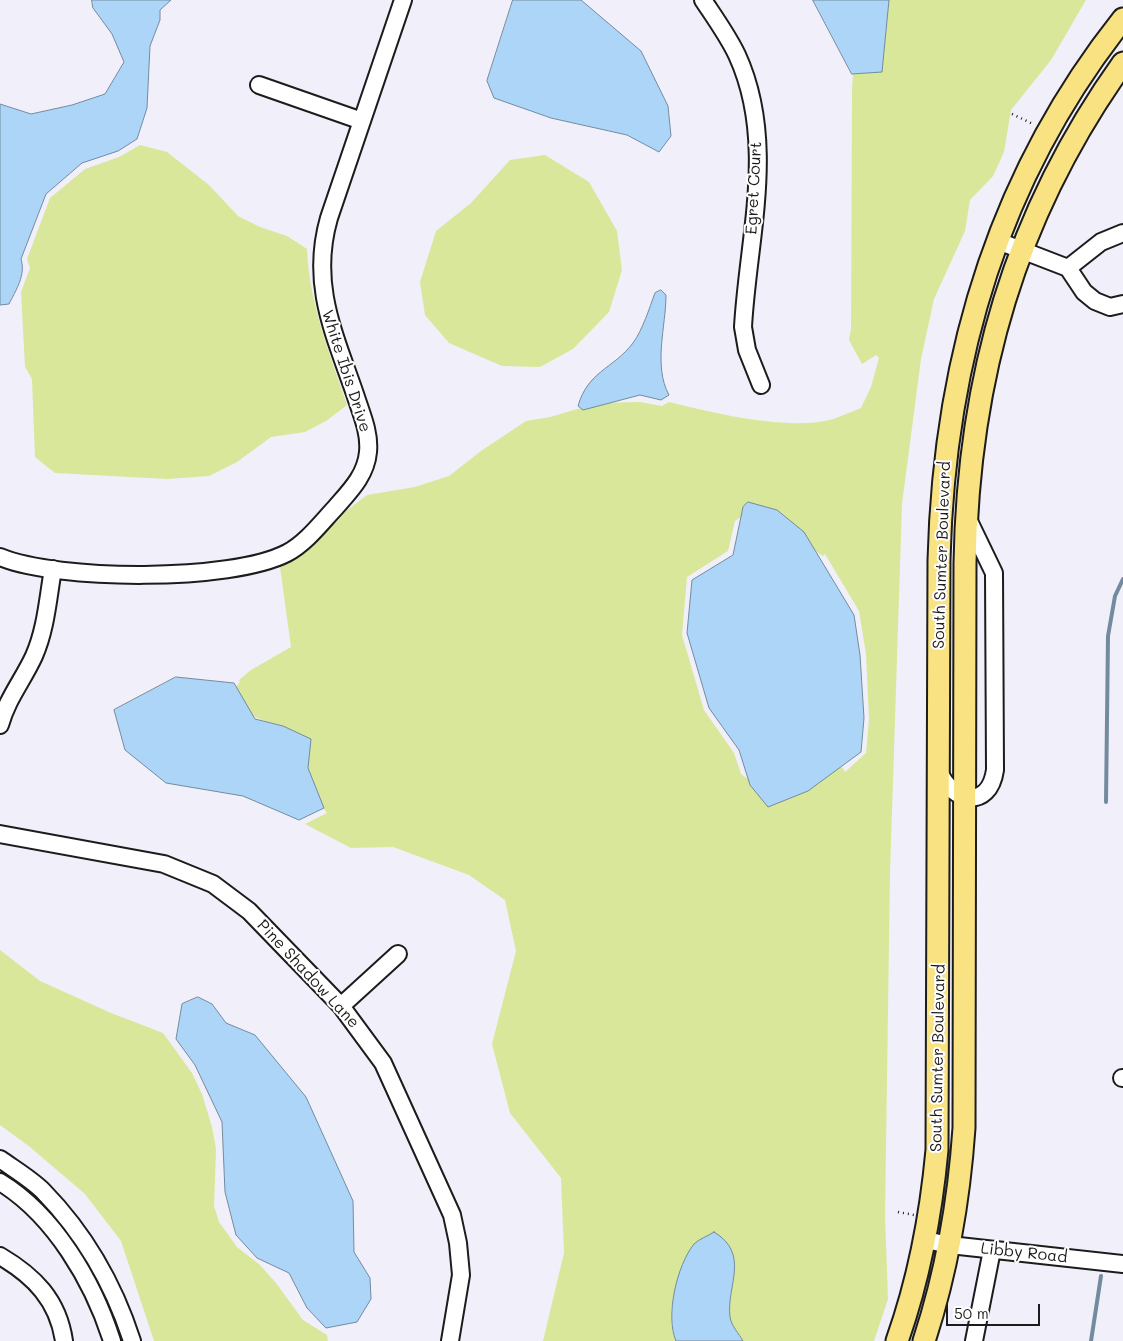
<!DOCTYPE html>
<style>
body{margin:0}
#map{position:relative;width:1123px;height:1341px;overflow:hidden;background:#f1eff9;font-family:Mali,sans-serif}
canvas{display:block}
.scale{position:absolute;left:946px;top:1304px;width:94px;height:22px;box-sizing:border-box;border:2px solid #1c1c1c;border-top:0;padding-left:6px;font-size:15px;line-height:18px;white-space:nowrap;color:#1c1c1c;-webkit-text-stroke:4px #fff;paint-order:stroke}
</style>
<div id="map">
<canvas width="1123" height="1341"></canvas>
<div class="scale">50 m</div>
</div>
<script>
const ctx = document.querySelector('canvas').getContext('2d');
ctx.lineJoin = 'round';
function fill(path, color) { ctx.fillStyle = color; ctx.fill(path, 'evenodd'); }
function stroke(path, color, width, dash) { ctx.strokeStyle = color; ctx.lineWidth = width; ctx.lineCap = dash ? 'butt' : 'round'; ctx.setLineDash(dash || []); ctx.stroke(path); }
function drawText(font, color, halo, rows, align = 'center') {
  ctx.font = font + ' Mali,sans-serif'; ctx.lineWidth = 4; ctx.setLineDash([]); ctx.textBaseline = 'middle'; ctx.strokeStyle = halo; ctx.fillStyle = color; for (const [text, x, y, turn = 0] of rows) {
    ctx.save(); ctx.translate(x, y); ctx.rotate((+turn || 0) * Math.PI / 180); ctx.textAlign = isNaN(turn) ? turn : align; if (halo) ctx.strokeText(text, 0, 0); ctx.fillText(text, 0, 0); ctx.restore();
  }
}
fill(new Path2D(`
 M889,0H1086L1051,60L1011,110L1004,152L993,176L970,200L965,231L934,299L921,359L902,504L890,873L885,1216L888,1299L874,1341H743L683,1264C675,1288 665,1317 676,1341H543L564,1253L561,1178L510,1113L492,1044L516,951L505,900L469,875L393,847L351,848L305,824L327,813L319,803L284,726L265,721L243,712L236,687L240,682L239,680L251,670L291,647L280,567L305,542L367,495L415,487L449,476L481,451L526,421L550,417L598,403L640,402L662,406L669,402C713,413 780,429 825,421C837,419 850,412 861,408L871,387L879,358L876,355L862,364L849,340L851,329L852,90L853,74L870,73L883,62ZM751,510L823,556L825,554L859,611L866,654L869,719L866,753L845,772L842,767L748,779L741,774L734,753L704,710L682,635L687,577L728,551L735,521Z
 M140,145L167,152L209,185L238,216L260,227L287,236L307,249C309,303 330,354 347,405L326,421L305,432L271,437L237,462L209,476L167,479L55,473L35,457L32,379L25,367L21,292L30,268L27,259L50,198L85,169L119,157Z
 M545,155L589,182L617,231L622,270L609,312L573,349L540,367L502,366L449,343L425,315L420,282L436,231L471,203L510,160Z
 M0,950L40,981L111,1013L163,1033L192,1073L202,1094L212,1127L216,1149L214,1206L219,1222L237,1247L260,1265L276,1283L303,1320L327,1335L328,1341H154L121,1241L85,1194L30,1147L0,1125Z`), '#d9e79a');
const water = new Path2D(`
 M92,0H171L160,10V20L150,46L147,108L137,139L118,151L82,163L46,194L21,259C26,275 16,290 9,304L0,305V104L31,114L72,105L105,94L124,62L112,34L93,8Z
 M513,0H581L641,51L668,106L671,136L659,152L627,135L551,118L494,98L487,81Z
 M813,0H889L882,72L852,74Z
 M661,290L666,295C666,326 653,366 669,395L661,400L640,395L583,410L578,406C588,371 613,369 633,343C643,329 649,309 655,293Z
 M748,502L777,510L804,532L854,615L860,655L864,718L861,752L808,791L768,807L750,785L739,750L709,708L687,633L692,580L733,555L743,507Z
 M176,677L234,683L255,719L283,726L311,739L308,768L324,808L299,820L243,796L166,783L125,750L114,710Z
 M198,997L212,1004L226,1023L255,1035L306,1097L353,1201L354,1252L370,1278L371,1299L357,1322L326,1328L307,1308L289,1273L257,1258L236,1235L225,1192L222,1122L195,1065L176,1039L182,1004Z
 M714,1232C751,1254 726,1286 730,1317C731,1325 739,1334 743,1341H676C665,1316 677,1265 694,1244C699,1239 708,1236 714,1232Z`);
fill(water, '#add5f7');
stroke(water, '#738b9f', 1);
stroke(new Path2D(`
 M1106,802L1108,636L1115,596L1123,579
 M1091,1341L1101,1276`), '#738b9f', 4);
const minor = new Path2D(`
 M703,0C715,18 728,36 737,55C777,142 748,237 743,327L747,350L761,385
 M259,85L362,121
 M998,241L1068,268L1084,292L1095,301L1110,307L1123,304
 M1068,268L1101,242L1123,233
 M0,557C58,581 231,582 287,553C306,543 321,523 336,507C350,491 366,475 368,452C370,432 361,413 355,394C334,333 310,284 329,218L403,0
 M0,725C7,699 23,680 34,656C46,629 48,598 53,569
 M939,771C951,802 989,811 995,770L994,573L967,517
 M0,834L164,864L213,884L249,911L341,1006L383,1063L452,1215L458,1243L461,1275L450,1341
 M341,1006L398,954
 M1122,1078H1123
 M0,1159C14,1169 31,1179 43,1191C84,1233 114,1285 132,1341
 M0,1182C54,1215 93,1281 112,1341
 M925,1240L950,1245L1123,1264
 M0,1256C34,1276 58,1300 64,1341
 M974,1341L992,1250`);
const major = new Path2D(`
 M897,1341C919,1279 931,1215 937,1150L939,560C944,362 998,176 1123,19
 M924,1341C947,1271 959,1201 964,1128L965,563C968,378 1015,214 1123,63`);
stroke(minor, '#1c1c1c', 20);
stroke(major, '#1c1c1c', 25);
stroke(new Path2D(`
 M1012,114L1033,124
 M898,1212L914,1215`), '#1c1c1c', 2.5, [1, 4]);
stroke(minor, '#fff', 16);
stroke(major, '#f8e281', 21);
drawText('16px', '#1c1c1c', '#fff', [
 ["Egret Court",754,188,-87],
 ["White Ibis Drive",346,371,72],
 ["South Sumter Boulevard",942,555,-88],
 ["Pine Shadow Lane",308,974,47],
 ["South Sumter Boulevard",938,1058,-89],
 ["Libby Road",1024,1253,6]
]);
</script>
